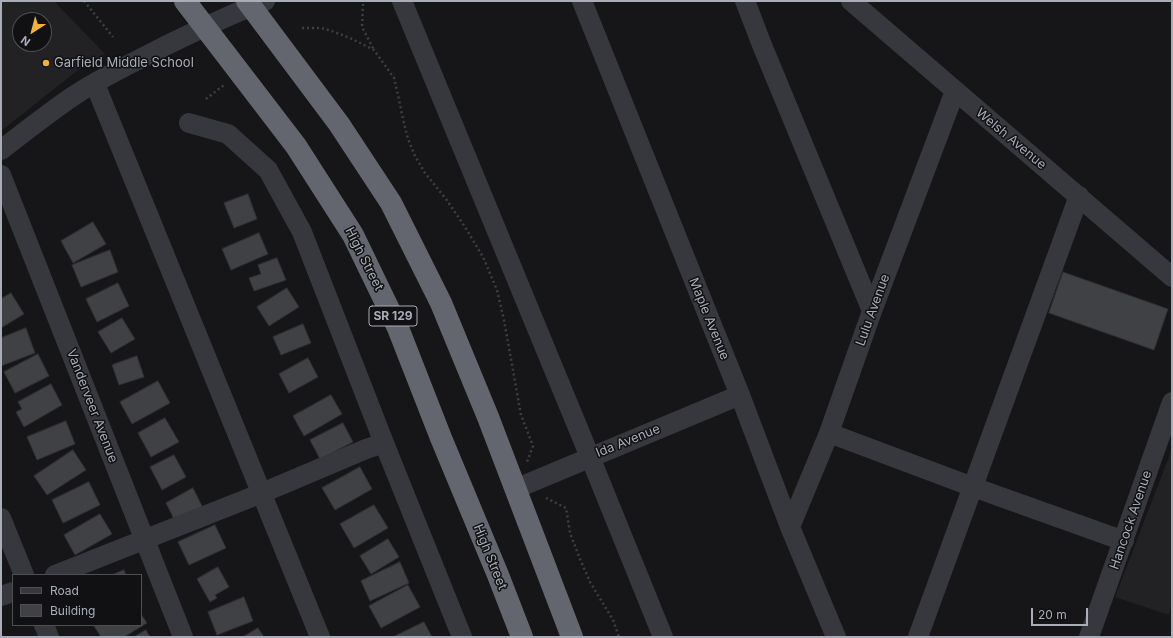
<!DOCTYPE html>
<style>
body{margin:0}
#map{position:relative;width:1173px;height:638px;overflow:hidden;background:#161618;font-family:Inter,sans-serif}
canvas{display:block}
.frame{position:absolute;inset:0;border:2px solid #a8adb8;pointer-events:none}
.legend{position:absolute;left:12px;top:574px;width:130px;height:52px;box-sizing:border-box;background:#111113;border:1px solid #4d4f55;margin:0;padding:5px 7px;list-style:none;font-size:12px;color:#a8adb8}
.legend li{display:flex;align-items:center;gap:8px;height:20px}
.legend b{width:20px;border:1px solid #4d4f55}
.north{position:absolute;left:12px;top:12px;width:40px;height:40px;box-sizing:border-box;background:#111113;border:1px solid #4d4f55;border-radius:50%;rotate:216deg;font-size:11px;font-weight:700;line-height:16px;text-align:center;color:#a8adb8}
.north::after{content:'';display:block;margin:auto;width:14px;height:18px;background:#f2b134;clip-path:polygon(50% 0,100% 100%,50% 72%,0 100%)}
.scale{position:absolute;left:1031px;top:608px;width:57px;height:18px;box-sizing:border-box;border:2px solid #a8adb8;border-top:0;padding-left:5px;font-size:12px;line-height:14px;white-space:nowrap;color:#a8adb8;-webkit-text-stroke:3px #111113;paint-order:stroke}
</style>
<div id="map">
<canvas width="1173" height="638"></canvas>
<div class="frame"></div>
<ul class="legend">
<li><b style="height:5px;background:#37383d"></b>Road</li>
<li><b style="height:11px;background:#404145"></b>Building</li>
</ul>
<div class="north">N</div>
<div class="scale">20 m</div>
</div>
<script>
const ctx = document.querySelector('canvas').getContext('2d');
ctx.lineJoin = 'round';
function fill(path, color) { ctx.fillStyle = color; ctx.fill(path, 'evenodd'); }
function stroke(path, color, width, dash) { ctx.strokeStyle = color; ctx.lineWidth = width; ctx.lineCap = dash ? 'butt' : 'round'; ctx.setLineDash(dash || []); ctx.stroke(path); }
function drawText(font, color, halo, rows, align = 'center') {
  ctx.font = font + ' Inter,sans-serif'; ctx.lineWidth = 3; ctx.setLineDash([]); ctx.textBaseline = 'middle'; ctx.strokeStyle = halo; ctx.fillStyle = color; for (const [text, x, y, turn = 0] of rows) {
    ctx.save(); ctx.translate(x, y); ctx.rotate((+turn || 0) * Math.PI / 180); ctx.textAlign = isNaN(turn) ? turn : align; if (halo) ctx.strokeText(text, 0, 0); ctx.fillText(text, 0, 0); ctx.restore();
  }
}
fill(new Path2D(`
 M1,1H54L105,54L77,71L1,131ZM20,20H44V44H20Z
 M1172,449V603L1169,615L1115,597Z`), '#222225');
const building = new Path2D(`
 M248,194L257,219L234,228L224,203Z
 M93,222L106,244L73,263L61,241Z
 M259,233L268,254L231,270L222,249Z
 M110,250L118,272L81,287L72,265Z
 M277,258L286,280L254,291L249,278L261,274L258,265Z
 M1063,272L1168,309L1154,350L1049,313Z
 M118,283L129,306L97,322L86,299Z
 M287,288L299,307L269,326L257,307Z
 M11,293L24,314L1,328V299Z
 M122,318L135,339L111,353L98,332Z
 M303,324L311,343L281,355L273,337Z
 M26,328L35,353L1,366V338Z
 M38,354L49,376L15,393L4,372Z
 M137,356L144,377L119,385L112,365Z
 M308,358L318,377L289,393L279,374Z
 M158,381L170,403L132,424L120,402Z
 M51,384L62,405L24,427L16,412L22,409L18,402Z
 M331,395L342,414L304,436L293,416Z
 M165,418L179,442L151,457L138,433Z
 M66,421L75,444L37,460L27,437Z
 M343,423L353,442L320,459L310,440Z
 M73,450L86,470L47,495L34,476Z
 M174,455L186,477L162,490L150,467Z
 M360,467L372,489L335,510L322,488Z
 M89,482L100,505L63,523L52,500Z
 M193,488L203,508L176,523L166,503Z
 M374,505L388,528L354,548L340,524Z
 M100,514L112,534L75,555L64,535Z
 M215,525L226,548L189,565L178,542Z
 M388,539L399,557L371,574L360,556Z
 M400,562L409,583L370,601L361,581Z
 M218,567L229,587L215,595L217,598L210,602L197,579Z
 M124,570L126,575H112Z
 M408,585L420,607L381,628L369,606Z
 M244,597L253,621L217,635L208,612Z
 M141,614L147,623L124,637H101L94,626L96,625H141Z
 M424,622L432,637H393Z
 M258,628L264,637H243Z
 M146,630L150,637H134Z`);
fill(building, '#404145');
stroke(building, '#303034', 1);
stroke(new Path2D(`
 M84,1L113,37
 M363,4L362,27L374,50
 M302,28H321L329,30L350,38L374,50L394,78L398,95L403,119L408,139L415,156L425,173L446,199L465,227L483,257L497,290L504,320L521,415L533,446L527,462
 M206,99L224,85
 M546,498L566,508L570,533L580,559L590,582L613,620L619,637`), '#3d3f44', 2.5, [2, 3]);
stroke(new Path2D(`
 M402,1L597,474L663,637
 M582,1L740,395L790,527L836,637
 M745,1L762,45L872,311
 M851,1L1172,277
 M95,84L320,637
 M189,123L228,134L268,170L302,232L384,443L462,637
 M1,150C23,133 46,115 69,99C99,78 133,63 165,46C198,30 231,14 265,1
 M1,175L183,637
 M829,433L973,487L1124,541
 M515,489L740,395
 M1,518L24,575
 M790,527L829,433L872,311L955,91
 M55,575L262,493L366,449L384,443
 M1,596L13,592
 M44,625L49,637
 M918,637L1079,196
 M1089,637L1172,402`), '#37383d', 20);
stroke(new Path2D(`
 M185,1L296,146L353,235L398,328L441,438L498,575L522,637
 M247,1L339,124L391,203L441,303L488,417L572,637`), '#63666e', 22);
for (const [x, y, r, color] of [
 [46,63,4,"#f2b134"]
]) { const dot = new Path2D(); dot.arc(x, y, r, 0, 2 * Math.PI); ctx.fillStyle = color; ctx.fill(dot); stroke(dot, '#111113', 1.5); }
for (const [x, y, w] of [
 [393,316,48]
]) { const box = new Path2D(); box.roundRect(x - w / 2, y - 10, w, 20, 3); ctx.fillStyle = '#111113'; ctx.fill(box); stroke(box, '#a8adb8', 1); }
drawText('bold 12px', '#a8adb8', null, [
 ["SR 129",393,316]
]);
drawText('13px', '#a8adb8', '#111113', [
 ["Garfield Middle School",54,63]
], 'left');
drawText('13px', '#a8adb8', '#111113', [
 ["Welsh Avenue",1011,139,40],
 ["High Street",364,259,63],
 ["Lulu Avenue",873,310,-70],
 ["Maple Avenue",709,319,68],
 ["Vanderveer Avenue",92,406,69],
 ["Ida Avenue",628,441,-22],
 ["Hancock Avenue",1131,520,-71],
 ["High Street",490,557,68]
]);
</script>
